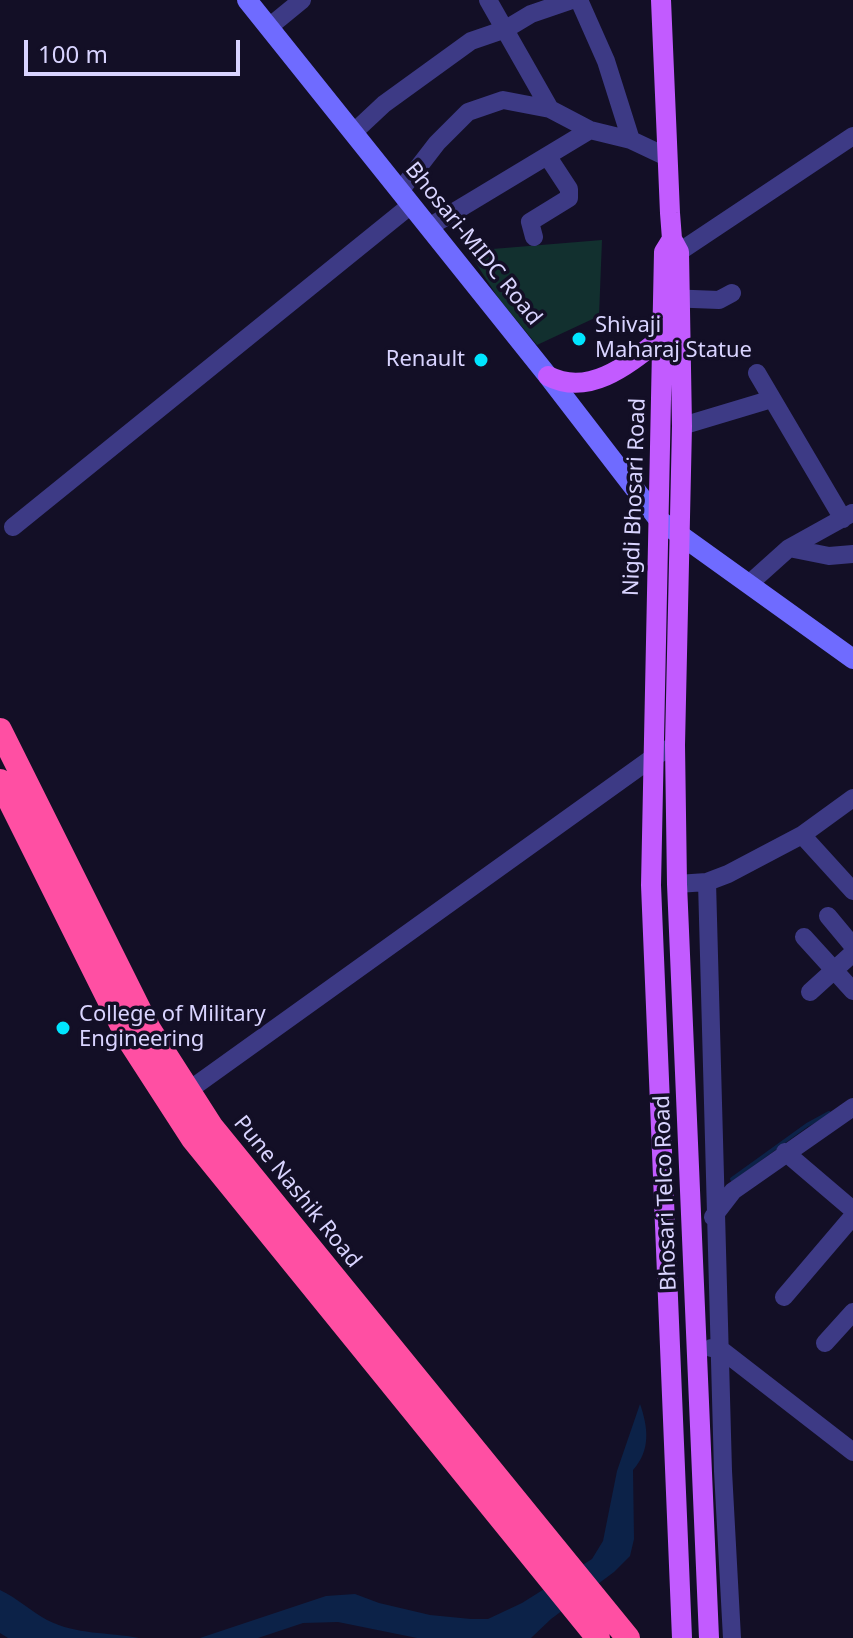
<!DOCTYPE html>
<style>
body{margin:0}
#map{position:relative;width:853px;height:1638px;overflow:hidden;background:#130f26;font-family:"Noto Sans",sans-serif}
canvas{display:block}
.scale{position:absolute;left:24px;top:40px;width:216px;height:36px;box-sizing:border-box;border:4px solid #d9d4ff;border-top:0;padding-left:10px;font-size:24px;line-height:28px;white-space:nowrap;color:#d9d4ff;-webkit-text-stroke:6px #130f26;paint-order:stroke}
</style>
<div id="map">
<canvas width="853" height="1638"></canvas>
<div class="scale">100 m</div>
</div>
<script>
const ctx = document.querySelector('canvas').getContext('2d');
ctx.lineJoin = 'round';
function fill(path, color) { ctx.fillStyle = color; ctx.fill(path, 'evenodd'); }
function stroke(path, color, width, dash) { ctx.strokeStyle = color; ctx.lineWidth = width; ctx.lineCap = dash ? 'butt' : 'round'; ctx.setLineDash(dash || []); ctx.stroke(path); }
function drawText(font, color, halo, rows, align = 'center') {
  ctx.font = font + ' "Noto Sans",sans-serif'; ctx.lineWidth = 7; ctx.setLineDash([]); ctx.textBaseline = 'middle'; ctx.strokeStyle = halo; ctx.fillStyle = color; for (const [text, x, y, turn = 0] of rows) {
    ctx.save(); ctx.translate(x, y); ctx.rotate((+turn || 0) * Math.PI / 180); ctx.textAlign = isNaN(turn) ? turn : align; if (halo) ctx.strokeText(text, 0, 0); ctx.fillText(text, 0, 0); ctx.restore();
  }
}
fill(new Path2D(`
 M602,240L599,316L537,345L499,299L468,251Z`), '#12302f');
fill(new Path2D(`
 M640,1404C648,1427 651,1450 633,1470L634,1539L630,1556L614,1572L551,1619L531,1638H417L338,1622L303,1623L258,1638H200L326,1596L355,1594L379,1603L430,1615L471,1619H488L522,1603L592,1559L603,1541L617,1471Z
 M0,1590C17,1598 31,1611 47,1620C76,1635 108,1632 139,1638H8L0,1633Z`), '#0c2248');
stroke(new Path2D(`
 M732,1179L807,1125L829,1113`), '#0c2248', 4);
stroke(new Path2D(`
 M488,0L550,109
 M579,0L606,61L631,140
 M269,27L302,0
 M353,133L384,104L471,41L506,29L531,14L572,0
 M400,191L437,143L468,112L503,100L550,109L590,130L631,140L667,157
 M429,227L590,130
 M534,237L530,222L569,198V189L548,157
 M667,252H679L853,136
 M667,298L719,300L732,293
 M757,373L843,519
 M682,426L772,399
 M13,527L411,205
 M789,548L829,556L853,554
 M750,583L789,548L852,513
 M802,835L853,891
 M707,882L723,1471L732,1638
 M677,884L707,882L728,874L802,835L853,798
 M828,916L853,946
 M804,937L853,991
 M810,992L853,953
 M178,1098L652,758L675,745
 M785,1152L853,1210
 M713,1217L733,1191L853,1107
 M784,1297L853,1216
 M825,1343L853,1312
 M711,1348H719L853,1452`), '#3d3a85', 18);
stroke(new Path2D(`
 M247,0L548,376L658,519L853,659`), '#6f6bff', 20);
stroke(new Path2D(`
 M661,0L670,213L672,239L679,252L682,426L675,745L677,884L709,1638
 M672,239L664,252L651,885L682,1638
 M548,376C591,398 631,362 664,336`), '#c25bff', 20);
stroke(new Path2D(`
 M0,730L149,1029L211,1126L628,1638
 M0,781L129,1040L193,1139L598,1638`), '#ff4fa3', 24);
for (const [x, y, r, color] of [
 [579,339,8,"#00e5ff"],
 [481,360,8,"#00e5ff"],
 [63,1028,8,"#00e5ff"]
]) { const dot = new Path2D(); dot.arc(x, y, r, 0, 2 * Math.PI); ctx.fillStyle = color; ctx.fill(dot); stroke(dot, '#130f26', 3); }
drawText('22px', '#d9d4ff', '#130f26', [
 ["Bhosari-MIDC Road",473,244,51],
 ["Nigdi Bhosari Road",635,497,-88],
 ["Pune Nashik Road",297,1192,51],
 ["Bhosari Telco Road",666,1193,-92]
]);
drawText('22px', '#d9d4ff', '#130f26', [
 ["Shivaji",595,326],
 ["Maharaj Statue",595,351],
 ["Renault",465,360,"right"],
 ["College of Military",79,1015],
 ["Engineering",79,1040]
], 'left');
</script>
